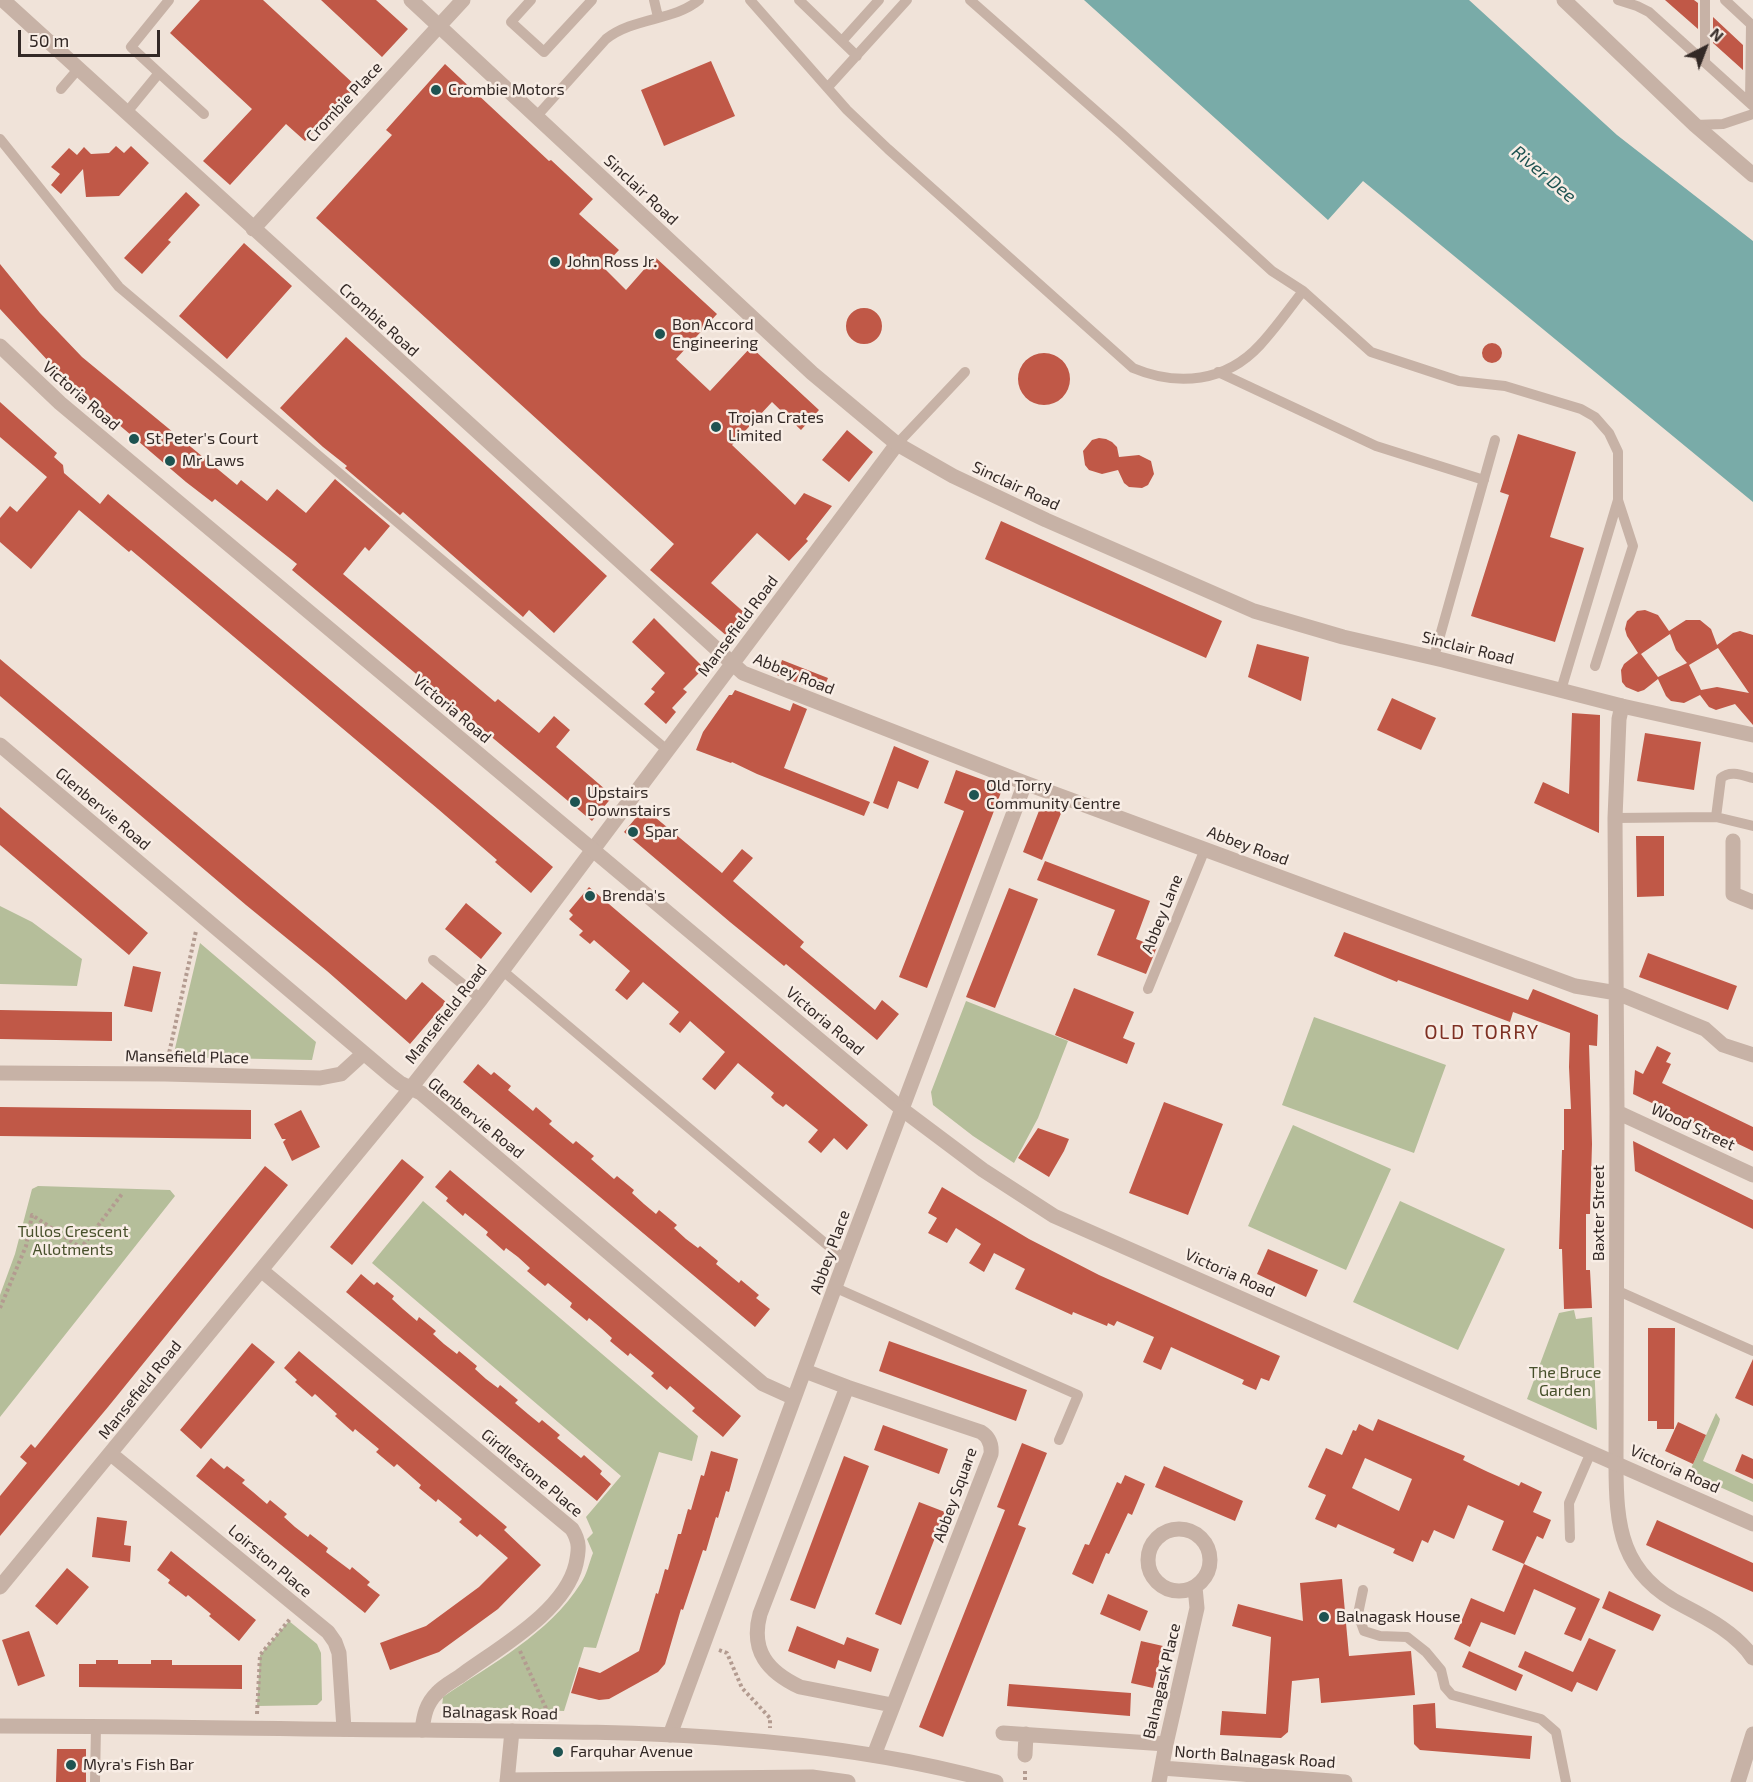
<!DOCTYPE html>
<style>
body{margin:0}
#map{position:relative;width:1753px;height:1782px;overflow:hidden;background:#f0e3d9;font-family:"Exo 2",sans-serif}
canvas{display:block}
.north{position:absolute;left:1675px;top:18px;width:60px;height:60px;-webkit-text-stroke:4px #f8ede5;paint-order:stroke;rotate:42deg;font-size:16px;font-weight:700;line-height:24px;text-align:center;color:#332926}
.north::after{content:'';display:block;margin:auto;width:21px;height:27px;background:#332926;clip-path:polygon(50% 0,100% 100%,50% 72%,0 100%)}
.scale{position:absolute;left:18px;top:30px;width:142px;height:27px;box-sizing:border-box;border:3px solid #332926;border-top:0;padding-left:8px;font-size:18px;line-height:21px;white-space:nowrap;color:#332926;-webkit-text-stroke:4px #f8ede5;paint-order:stroke}
</style>
<div id="map">
<canvas width="1753" height="1782"></canvas>
<div class="north">N</div>
<div class="scale">50 m</div>
</div>
<script>
const ctx = document.querySelector('canvas').getContext('2d');
ctx.lineJoin = 'round';
function fill(path, color) { ctx.fillStyle = color; ctx.fill(path, 'evenodd'); }
function stroke(path, color, width, dash) { ctx.strokeStyle = color; ctx.lineWidth = width; ctx.lineCap = dash ? 'butt' : 'round'; ctx.setLineDash(dash || []); ctx.stroke(path); }
function drawText(font, color, halo, rows, align = 'center') {
  ctx.font = font + ' "Exo 2",sans-serif'; ctx.lineWidth = 5; ctx.setLineDash([]); ctx.textBaseline = 'middle'; ctx.strokeStyle = halo; ctx.fillStyle = color; for (const [text, x, y, turn = 0] of rows) {
    ctx.save(); ctx.translate(x, y); ctx.rotate((+turn || 0) * Math.PI / 180); ctx.textAlign = isNaN(turn) ? turn : align; if (halo) ctx.strokeText(text, 0, 0); ctx.fillText(text, 0, 0); ctx.restore();
  }
}
fill(new Path2D(`
 M0,906L32,922L82,959L77,986L0,984Z
 M200,943L316,1042L312,1060L173,1057Z
 M966,1001L1068,1041L1038,1118L1014,1163L973,1136L933,1105L931,1092Z
 M1314,1017L1446,1065L1414,1153L1282,1105Z
 M1293,1125L1391,1169L1346,1270L1248,1226Z
 M38,1186L170,1190L175,1196L0,1417V1295L15,1254L32,1189Z
 M423,1201L698,1436L692,1461L659,1452L596,1648L584,1647L564,1711L442,1707L443,1697C491,1664 549,1634 581,1583C587,1574 589,1563 593,1553L587,1539L593,1533L586,1517L621,1476L372,1263Z
 M1400,1201L1505,1249L1458,1350L1353,1302Z
 M1574,1310L1576,1319L1592,1317L1597,1430L1527,1399L1559,1313Z
 M1716,1413L1720,1419L1719,1423L1703,1461L1753,1484V1502L1689,1473Z
 M289,1621L317,1644L321,1653L322,1700L317,1705L257,1706L260,1655Z`), '#b5be9a');
fill(new Path2D(`
 M1084,0H1469L1617,135L1753,241V502L1363,181L1328,220Z`), '#79aba8');
fill(new Path2D(`
 M200,0H263L356,86L305,141L286,124L230,185L203,161L252,109L170,33Z
 M321,0H376L408,29L382,57Z
 M1665,0H1694L1698,3V29Z
 M1713,17L1743,45V70L1713,43Z
 M711,61L735,116L664,146L641,90Z
 M445,64L549,161L551,160L593,199L579,214L619,250L603,267L626,290L655,257L717,314L676,359L710,391L751,347L819,410L801,430L772,402L732,445L795,505L804,493L832,506L806,539L808,541L789,561L757,533L711,583L747,615L728,637L650,570L674,544L316,218L392,135L386,130Z
 M116,146L124,153L131,146L149,163L119,196L86,197L83,169L61,194L51,185L60,174L51,167L69,148L77,155L84,147L91,154L109,153Z
 M186,192L200,205L168,240L171,242L142,274L124,258Z
 M244,243L292,286L227,359L179,316Z
 M0,264L40,313L82,357L237,485L241,480L267,501L277,489L306,513L335,479L390,526L369,551L365,547L343,574L495,702L498,699L539,733L554,716L570,730L556,747L613,796L592,821L292,570L297,564L215,499L212,502L186,482L63,377L0,309Z
 M846 326a18 18 0 1 1 36 0a18 18 0 1 1-36 0Z
 M346,337L607,576L554,633L529,610L523,617L403,512L400,515L345,468L347,466L323,447L280,408Z
 M1482 353a10 10 0 1 1 20 0a10 10 0 1 1-20 0Z
 M1018 379a26 26 0 1 1 52 0a26 26 0 1 1-52 0Z
 M0,402L57,453L54,457L63,465L64,473L100,504L108,494L553,867L531,893L495,862L497,860L438,809L131,550L129,552L79,510L31,569L0,542V518L10,506L17,512L47,477L0,437Z
 M847,430L873,452L849,482L822,460Z
 M1518,434L1576,452L1550,537L1584,548L1555,642L1471,616L1509,495L1500,492Z
 M1099,438L1106,439L1112,442L1117,447L1119,457L1139,455L1151,461L1154,474L1148,485L1142,488L1129,487L1124,483L1118,470L1102,474L1089,470L1085,465L1083,451L1092,440Z
 M1001,521L1222,621L1206,658L985,559Z
 M1645,610L1658,615L1669,631L1686,620H1700L1711,629L1717,645L1733,633L1740,631L1753,635V725L1735,704L1716,710L1709,707L1700,695L1684,703L1671,701L1666,696L1658,679L1644,690L1638,692L1626,687L1622,682L1621,670L1624,664L1638,653L1627,636L1625,629L1627,621L1637,611ZM1670,634L1676,650L1687,663L1658,677L1641,654ZM1718,648L1749,693L1717,687L1701,690L1689,665Z
 M654,618L704,668L683,689L687,692L672,708L676,712L666,724L644,704L655,692L651,689L665,673L632,642Z
 M1257,644L1309,657L1301,701L1248,677Z
 M0,659L406,1000L422,982L446,1002L410,1044L327,971L246,905L0,696Z
 M782,660L828,678L822,692L777,675Z
 M735,690L790,711L793,703L807,709L784,768L870,802L864,816L757,774L732,762L731,763L696,750L703,732L729,695H732Z
 M1392,698L1436,718L1421,750L1377,730Z
 M1572,713L1600,715L1599,833L1534,803L1543,782L1569,794Z
 M1645,733L1701,742L1694,790L1637,781Z
 M894,746L929,761L918,789L898,781L888,809L873,803Z
 M956,770L1003,787L927,988L899,977L964,811L944,803Z
 M1042,803L1062,811L1042,860L1023,852Z
 M0,807L148,933L129,955L0,845Z
 M644,808L722,873L742,849L753,858L733,881L804,942L800,947L875,1010L882,1000L899,1014L877,1040L786,964L784,966L730,922L624,832Z
 M1636,836H1664V896L1637,897Z
 M1045,861L1150,901L1136,939L1157,947L1146,974L1097,955L1115,910L1037,880Z
 M589,887L868,1125L847,1150L834,1138L821,1153L808,1142L818,1130L786,1104L783,1107L776,1102L771,1097L774,1093L738,1063L715,1090L702,1079L725,1052L690,1021L680,1033L669,1024L679,1012L643,982L627,1000L615,990L630,971L594,940L590,944L579,935L583,931L569,919L573,915L569,911Z
 M1009,888L1038,899L995,1008L966,997Z
 M466,903L502,933L481,959L445,929Z
 M1344,932L1528,1000L1533,989L1598,1015L1597,1046L1589,1045L1592,1144L1590,1214H1586V1270H1590L1592,1308L1564,1309L1562,1249H1559L1562,1150H1564V1109H1571L1569,1067L1570,1033L1513,1012L1510,1022L1398,980L1397,982L1334,956Z
 M1648,953L1737,986L1728,1010L1639,977Z
 M133,966L161,972L152,1012L124,1006Z
 M1074,988L1134,1012L1123,1038L1135,1043L1127,1064L1055,1035Z
 M0,1010L112,1012V1041L0,1039Z
 M1657,1046L1671,1053L1666,1062L1671,1064L1662,1083L1753,1127V1151L1633,1094L1635,1070L1643,1074Z
 M478,1064L491,1075L494,1072L511,1086L508,1090L533,1111L536,1107L552,1121L549,1124L573,1144L576,1141L594,1156L591,1159L614,1179L617,1176L634,1190L632,1193L644,1204L656,1214L659,1210L677,1225L674,1228L686,1239L698,1248L700,1246L718,1261L716,1264L739,1283L741,1280L759,1295L756,1298L770,1309L755,1327L463,1082Z
 M1164,1102L1223,1124L1188,1215L1129,1193Z
 M0,1107L251,1110V1139L0,1136Z
 M301,1110L320,1147L292,1161L283,1142L286,1139H282L274,1124Z
 M1038,1128L1069,1139L1064,1151L1049,1177L1018,1158Z
 M1633,1141L1753,1200V1229L1635,1171Z
 M402,1159L424,1177L352,1265L330,1247Z
 M265,1166L288,1185L108,1407L0,1536V1496L27,1463L20,1457L31,1444L35,1448Z
 M450,1170L741,1416L723,1437L692,1411L695,1408L684,1398L670,1386L667,1390L651,1376L654,1373L630,1353L628,1356L610,1341L612,1338L601,1328L589,1318L587,1321L570,1307L572,1303L548,1283L545,1286L527,1271L530,1268L518,1257L506,1248L504,1251L486,1235L488,1232L476,1222L465,1213L463,1216L446,1201L448,1198L435,1187Z
 M942,1187L1029,1239L1099,1275L1280,1356L1269,1381L1261,1378L1256,1390L1242,1384L1244,1380L1171,1347L1161,1370L1143,1362L1154,1337L1117,1321L1114,1326L1108,1323L1107,1326L1073,1312L1072,1315L1015,1289L1025,1269L994,1253L984,1272L969,1263L981,1244L956,1228L947,1243L928,1233L937,1218L928,1213Z
 M1268,1249L1318,1270L1306,1297L1257,1274Z
 M361,1274L374,1285L377,1282L394,1296L392,1299L403,1309L417,1321L419,1317L436,1331L433,1334L444,1344L457,1354L459,1351L477,1366L475,1369L486,1379L498,1388L500,1385L518,1400L515,1403L528,1414L539,1423L542,1420L560,1435L557,1438L581,1458L584,1455L602,1471L600,1474L611,1484L597,1501L346,1292Z
 M1648,1328H1675L1674,1429H1657V1421H1648Z
 M889,1341L1027,1390L1016,1421L879,1371Z
 M252,1343L275,1362L201,1449L180,1430Z
 M299,1351L507,1527L504,1530L541,1565L498,1609L439,1652L390,1670L380,1643L426,1626L479,1587L508,1558L480,1534L477,1537L459,1522L462,1519L438,1499L436,1502L419,1488L421,1485L397,1464L394,1467L376,1452L379,1449L355,1429L353,1432L335,1416L337,1414L315,1394L312,1397L295,1382L297,1380L284,1368Z
 M1753,1359V1406L1735,1398Z
 M1378,1419L1465,1456L1463,1460L1488,1472L1519,1486L1521,1482L1542,1492L1533,1512L1551,1520L1543,1539L1537,1536L1524,1564L1600,1599L1581,1641L1564,1634L1576,1608L1534,1589L1515,1635L1481,1622L1470,1647L1454,1639L1471,1598L1504,1612L1524,1564L1492,1550L1504,1521L1468,1505L1454,1539L1434,1530L1428,1543L1422,1540L1413,1562L1393,1553L1395,1549L1356,1532L1338,1524L1336,1528L1315,1519L1326,1495L1308,1487L1326,1448L1342,1455L1353,1430L1356,1431L1359,1424L1373,1431ZM1365,1458L1412,1479L1399,1511L1352,1488Z
 M1678,1422L1706,1435L1693,1464L1665,1451Z
 M883,1425L948,1449L939,1474L874,1450Z
 M1022,1443L1047,1453L1018,1525L1026,1528L943,1737L919,1727L1005,1510L997,1507Z
 M711,1451L738,1459L729,1492L726,1491L718,1518L716,1517L706,1551L703,1550L683,1610L681,1609L665,1664L658,1672L609,1699L599,1700L571,1693L579,1667L600,1673L639,1651L656,1593L658,1594L665,1569L668,1570L678,1534H681L688,1509L691,1510L701,1475L704,1476Z
 M1742,1454L1753,1459V1479L1735,1471Z
 M844,1456L869,1466L815,1609L790,1600Z
 M211,1458L224,1469L227,1466L245,1480L242,1483L253,1492L267,1504L270,1500L287,1514L284,1517L295,1527L308,1537L310,1534L328,1548L326,1552L350,1570L352,1567L370,1582L367,1585L380,1595L365,1613L196,1476Z
 M1164,1466L1243,1501L1235,1521L1155,1487Z
 M1125,1475L1145,1484L1132,1515L1128,1513L1109,1554L1106,1553L1093,1584L1072,1574L1085,1544L1089,1545L1117,1482L1121,1484Z
 M919,1502L945,1512L901,1625L875,1614Z
 M97,1517L127,1521L124,1545L131,1546L130,1562L92,1557Z
 M1657,1520L1753,1563V1592L1646,1545Z
 M171,1551L256,1620L239,1641L209,1616L211,1614L188,1595L186,1597L168,1583L170,1580L157,1570Z
 M67,1568L89,1587L57,1625L35,1606Z
 M1342,1579L1349,1656L1411,1651L1415,1695L1321,1703L1319,1678L1292,1681L1288,1732L1281,1738L1220,1735L1222,1711L1266,1714L1271,1637L1232,1626L1238,1604L1303,1621L1300,1583Z
 M1609,1591L1661,1615L1653,1631L1602,1608Z
 M1108,1594L1148,1611L1140,1631L1100,1614Z
 M797,1626L844,1645L847,1637L879,1649L871,1672L838,1660L835,1669L788,1651Z
 M29,1631L45,1676L18,1686L2,1640Z
 M1589,1638L1616,1650L1597,1691L1577,1682L1572,1692L1518,1667L1525,1651L1573,1672Z
 M1141,1641L1163,1646L1153,1688L1131,1683Z
 M1469,1651L1523,1675L1516,1691L1462,1667Z
 M96,1660H118V1664H151V1660H172V1665H242V1689L79,1687V1664H96Z
 M1009,1684L1131,1693L1130,1716L1007,1706Z
 M1435,1703L1436,1728L1532,1736L1530,1759L1420,1750L1414,1744L1413,1705Z
 M57,1749H86V1782H56Z`), '#c05847');
stroke(new Path2D(`
 M168,1058L196,931
 M0,1308L26,1246L32,1215L81,1248L122,1194
 M719,1650L727,1653L742,1688L770,1718V1728
 M520,1651L549,1715
 M257,1714L260,1655L290,1619
 M1025,1771V1782`), '#b39b90', 4, [3, 3]);
stroke(new Path2D(`
 M531,0L511,22L544,52L592,0
 M654,0L658,17
 M750,0L847,110L888,149L1133,368C1178,387 1226,382 1260,345C1275,329 1289,309 1303,291
 M799,0L857,56
 M970,0L1121,133L1272,271L1303,291L1371,352L1459,381L1505,386L1581,409L1595,417L1609,433L1618,452V500L1633,546L1595,666
 M1618,0L1637,6L1649,12L1753,106
 M1705,0V63
 M1725,0L1753,26
 M842,41L879,0
 M159,73L204,114
 M828,87L907,0
 M61,89L79,68
 M1750,103L1751,24
 M127,112L159,73L131,47L169,0
 M536,117L606,39C634,17 674,21 699,0
 M1695,125L1723,124L1753,114
 M0,139L119,287L667,750
 M1218,372L1376,446L1484,480
 M897,444L965,372
 M1434,657L1495,440
 M1561,690L1618,500
 M1716,817L1721,778C1730,770 1742,775 1753,778
 M1615,818L1716,817L1753,826
 M433,960L481,999
 M503,971L845,1260
 M1148,989L1205,849
 M836,1288L1078,1395L1059,1440
 M1616,1290L1753,1351
 M1570,1538L1569,1503L1591,1452
 M1363,1590L1358,1614L1364,1631L1380,1636L1407,1637L1426,1652L1441,1670L1445,1687L1452,1695L1541,1719L1556,1732L1566,1782
 M95,1782L96,1726`), '#c7b2a6', 10);
stroke(new Path2D(`
 M1616,1463C1616,1526 1620,1574 1684,1606C1709,1619 1737,1634 1753,1658`), '#c7b2a6', 15);
stroke(new Path2D(`
 M3,0L743,673L1025,783L1575,986L1617,993L1705,1029L1723,1045L1753,1055
 M1564,0L1695,125L1753,175
 M253,229L439,26
 M0,745L391,1076L400,1083L421,1093L763,1384L794,1398
 M1733,841V894L1753,902
 M0,1073L165,1074L320,1078L341,1074L364,1053
 M1617,1112L1753,1175
 M261,1270L572,1529C580,1542 579,1550 576,1564C565,1611 500,1647 463,1674C455,1680 444,1685 437,1693C426,1704 424,1715 422,1730
 M805,1371L847,1387L981,1432C989,1437 992,1444 991,1454L874,1755
 M847,1387L760,1614C750,1651 768,1672 800,1687L892,1705
 M111,1454L328,1632L335,1642L339,1653L344,1729
 M1616,1463L1617,1112L1615,818L1619,719L1622,706
 M1148 1560a31 31 0 1 1 62 0a31 31 0 1 1-62 0Z
 M0,1587L410,1089L481,999L897,444
 M1003,1733L1166,1744
 M670,1735L845,1260L1025,783
 M1025,1755L1026,1734
 M1162,1768L1345,1782
 M507,1780L812,1777L848,1782
 M507,1782L512,1731
 M1159,1782L1166,1744L1197,1608L1195,1587
 M1738,1782L1753,1734`), '#c7b2a6', 15);
stroke(new Path2D(`
 M411,0L812,373L897,444L953,476L1046,520L1254,611L1343,637L1443,660L1622,706L1753,735
 M439,26L463,0
 M0,346L60,403L903,1110L983,1170L1054,1216L1753,1524
 M0,1726C141,1726 281,1729 422,1730C613,1732 810,1730 996,1782`), '#c7b2a6', 15);
for (const [x, y, r, color] of [
 [436,90,6,"#1e5351"],
 [555,262,6,"#1e5351"],
 [660,334,6,"#1e5351"],
 [716,427,6,"#1e5351"],
 [134,439,6,"#1e5351"],
 [170,461,6,"#1e5351"],
 [974,795,6,"#1e5351"],
 [575,802,6,"#1e5351"],
 [633,832,6,"#1e5351"],
 [590,896,6,"#1e5351"],
 [1324,1617,6,"#1e5351"],
 [558,1752,6,"#1e5351"],
 [71,1765,6,"#1e5351"]
]) { const dot = new Path2D(); dot.arc(x, y, r, 0, 2 * Math.PI); ctx.fillStyle = color; ctx.fill(dot); stroke(dot, '#f8ede5', 2); }
drawText('16px', '#332926', '#f8ede5', [
 ["Crombie Motors",448,90],
 ["John Ross Jr.",567,262],
 ["Bon Accord",672,325],
 ["Engineering",672,343],
 ["Trojan Crates",728,418],
 ["Limited",728,436],
 ["St Peter's Court",146,439],
 ["Mr Laws",182,461],
 ["Old Torry",986,786],
 ["Community Centre",986,804],
 ["Upstairs",587,793],
 ["Downstairs",587,811],
 ["Spar",645,832],
 ["Brenda's",602,896],
 ["Balnagask House",1336,1617],
 ["Farquhar Avenue",570,1752],
 ["Myra's Fish Bar",83,1765]
], 'left');
drawText('16px', '#332926', '#f8ede5', [
 ["Crombie Place",344,102,-47],
 ["Sinclair Road",641,190,43],
 ["Crombie Road",379,320,42],
 ["Victoria Road",81,396,41],
 ["Sinclair Road",1016,486,25],
 ["Mansefield Road",738,626,-53],
 ["Sinclair Road",1468,648,14],
 ["Abbey Road",794,674,22],
 ["Victoria Road",452,709,40],
 ["Glenbervie Road",103,809,40],
 ["Abbey Road",1248,846,20],
 ["Abbey Lane",1162,914,-68],
 ["Mansefield Road",446,1014,-52],
 ["Victoria Road",825,1021,40],
 ["Mansefield Place",187,1057,1],
 ["Glenbervie Road",476,1118,39],
 ["Wood Street",1693,1127,25],
 ["Baxter Street",1599,1213,-90],
 ["Abbey Place",830,1252,-70],
 ["Victoria Road",1230,1273,24],
 ["Mansefield Road",140,1390,-51],
 ["Victoria Road",1675,1469,24],
 ["Girdlestone Place",532,1473,40],
 ["Abbey Square",955,1495,-70],
 ["Loirston Place",270,1561,40],
 ["Balnagask Place",1162,1681,-77],
 ["Balnagask Road",500,1713,1],
 ["North Balnagask Road",1255,1757,4]
]);
drawText('16px', '#47502b', '#f8ede5', [
 ["Tullos Crescent",73,1232],
 ["Allotments",73,1250],
 ["The Bruce",1565,1373],
 ["Garden",1565,1391]
]);
drawText('italic 18px', '#1e5351', '#f8ede5', [
 ["River Dee",1544,174,40]
]);
ctx.letterSpacing = '1.5px';
drawText('20px', '#7e3023', '#f8ede5', [
 ["OLD TORRY",1482,1032]
]);
ctx.letterSpacing = '0px';
</script>
